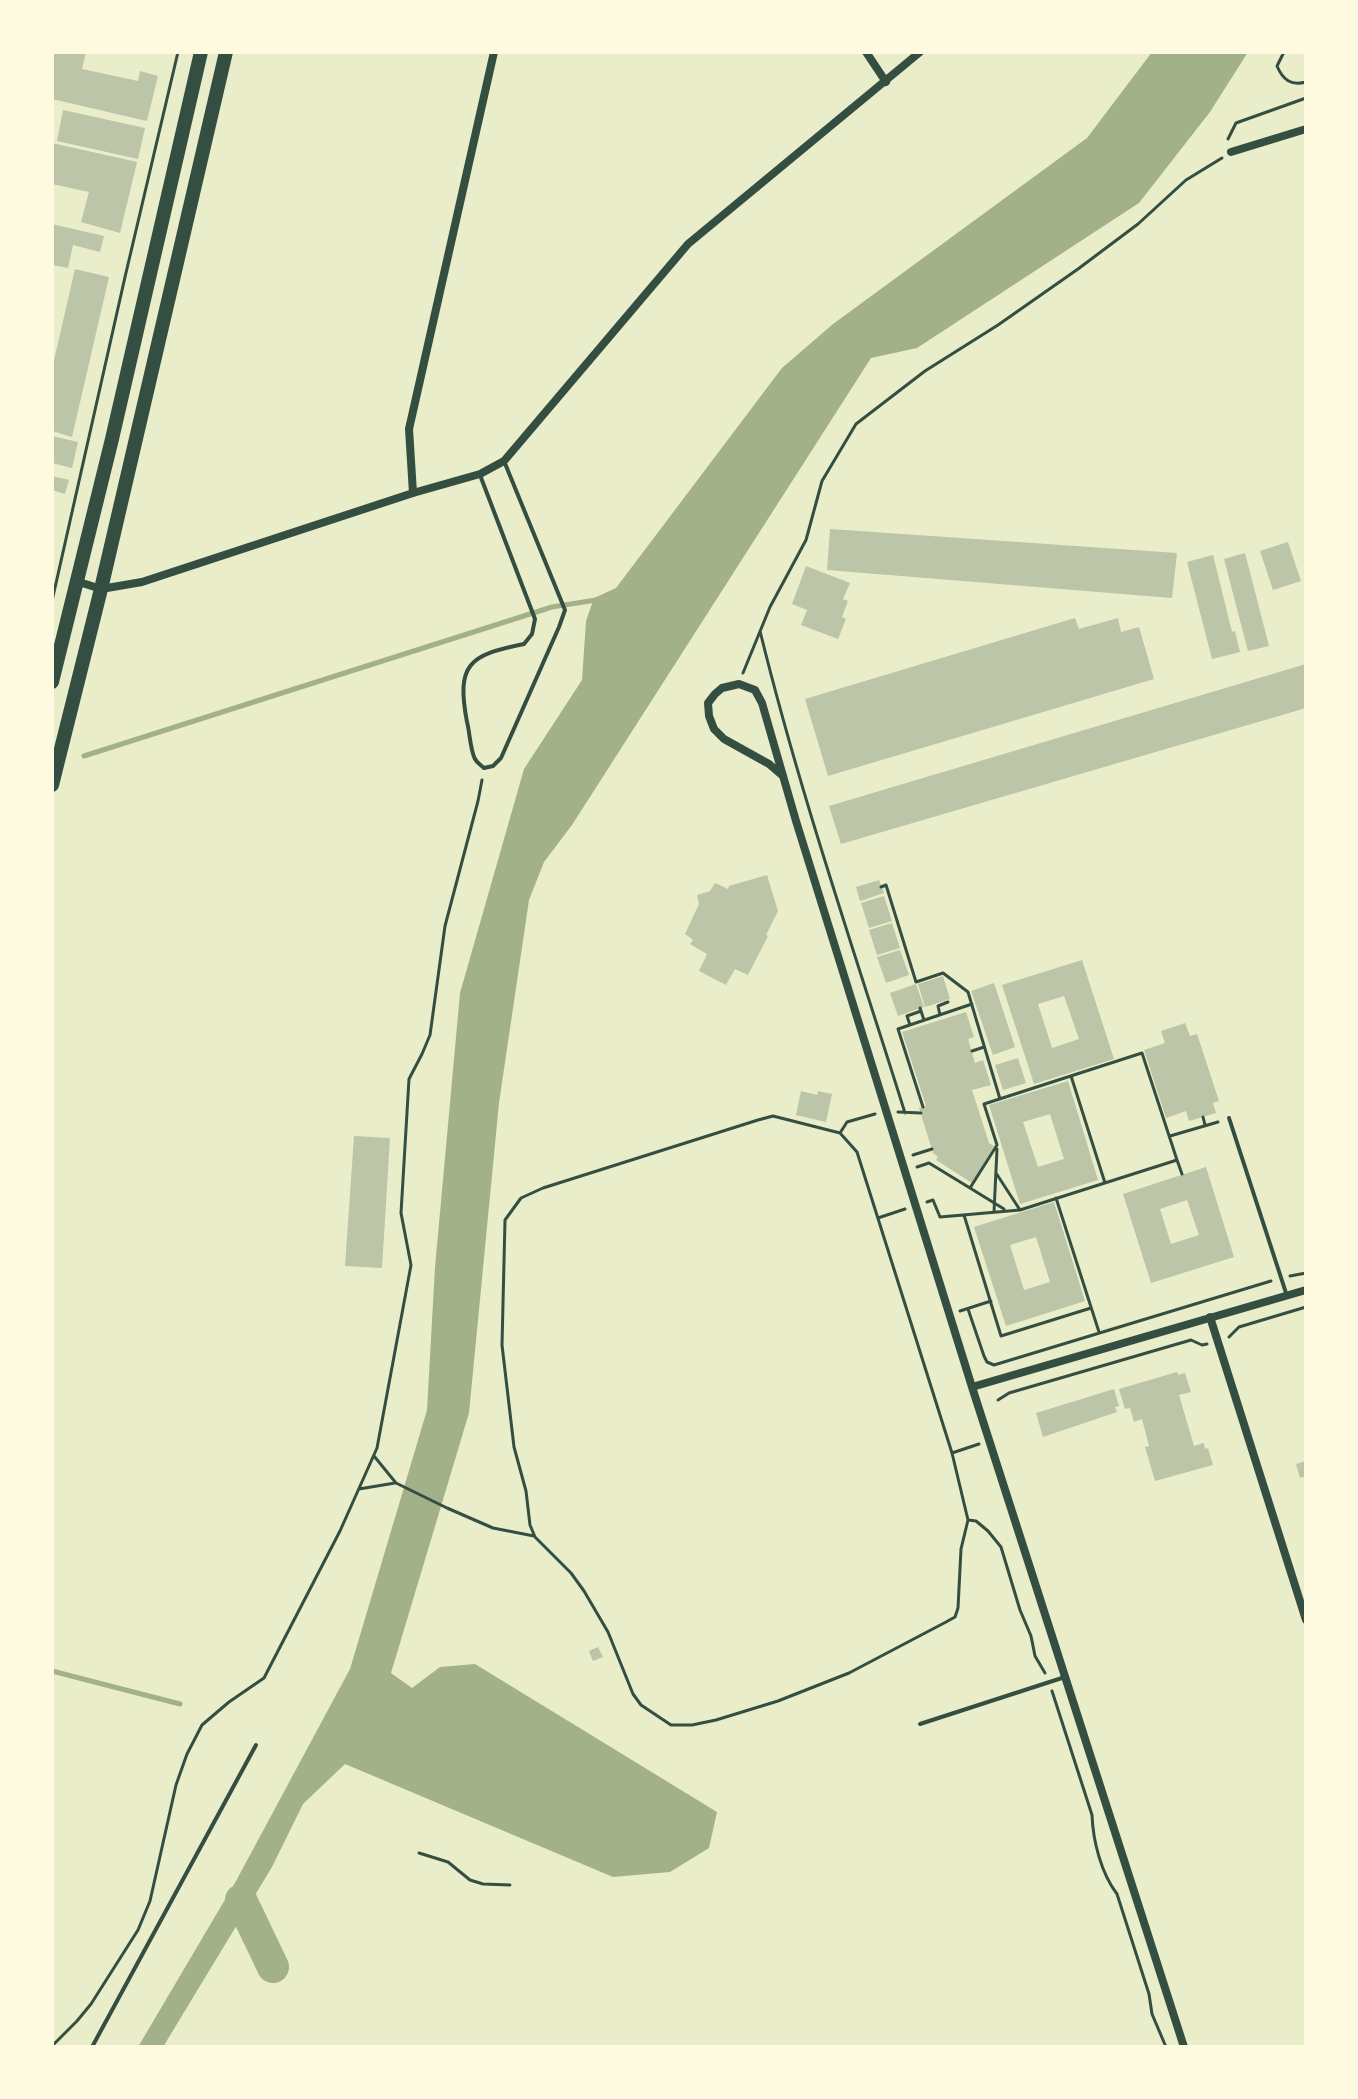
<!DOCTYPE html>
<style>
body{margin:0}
#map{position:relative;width:1358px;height:2099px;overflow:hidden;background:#e9edc9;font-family:Ubuntu,sans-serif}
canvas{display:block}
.frame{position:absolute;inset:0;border:54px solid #fefae0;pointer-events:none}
</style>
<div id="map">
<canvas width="1358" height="2099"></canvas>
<div class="frame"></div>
</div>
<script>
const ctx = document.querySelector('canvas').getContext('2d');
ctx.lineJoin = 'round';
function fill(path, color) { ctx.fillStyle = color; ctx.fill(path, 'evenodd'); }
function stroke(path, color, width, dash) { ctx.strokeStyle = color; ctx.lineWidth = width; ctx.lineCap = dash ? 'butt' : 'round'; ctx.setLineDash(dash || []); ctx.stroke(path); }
fill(new Path2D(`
 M1152,52H1248L1210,112L1139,203L917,348L871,358L572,825L544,862L529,900L499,1103L469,1413L391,1673L412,1688L440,1667L475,1664L717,1812L709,1848L670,1872L613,1877L345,1764L303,1804L272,1867L163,2047H138L236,1881L350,1669L427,1410L435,1267L460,993L524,769L582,680L586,621L594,598L616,588L782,368L833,324L1087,138Z`), '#a3b18a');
stroke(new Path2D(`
 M84,756L552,607L596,600
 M52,1671L180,1704`), '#a3b18a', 5);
stroke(new Path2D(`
 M241,1900L273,1967`), '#a3b18a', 32);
fill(new Path2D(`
 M53,52H86L82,69L138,81L140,71L158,76L147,121L52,99Z
 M63,110L145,128L138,159L57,141Z
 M52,143L137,162L120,233L81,222L89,192L52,184Z
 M52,224L104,236L100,252L73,245L68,268L52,265Z
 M75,269L109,277L72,437L52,431V369Z
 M52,436L78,442L72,468L52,463Z
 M52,476L69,480L65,494L52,490Z
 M830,529L1177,553L1172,598L827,570Z
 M1288,542L1301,581L1273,590L1260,551Z
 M1245,553L1269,646L1248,651L1224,559Z
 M1213,555L1232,632L1235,631L1240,652L1212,659L1187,562Z
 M806,566L850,583L843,599L848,601L842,617L846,619L838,639L801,625L807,610L792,604Z
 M1075,618L1079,629L1118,618L1121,632L1139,627L1154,679L828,776L805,699Z
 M1306,664V708L841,844L829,806Z
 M767,875L778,911L766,935L768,936L748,975L735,969L726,985L699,971L707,954L690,944L693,940L685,934L699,904L697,895L710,891L715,883L728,889L729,886Z
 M879,880L884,893L860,901L856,887Z
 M884,896L892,921L869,928L861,903Z
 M892,923L900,948L877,955L869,930Z
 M900,950L909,975L886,983L877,957Z
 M1082,960L1114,1059L1034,1084L1002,985ZM1064,996L1079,1039L1052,1048L1038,1004Z
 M943,976L950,999L925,1007L918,984Z
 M994,983L1015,1047L993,1055L971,991Z
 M916,984L924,1007L898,1016L890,993Z
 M966,1012L974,1037L968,1039L975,1063L983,1060L991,1085L972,1090L989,1143L994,1146L972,1183L936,1160L938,1157L933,1153L919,1108L926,1106L902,1032Z
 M1185,1023L1190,1036L1197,1034L1219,1101L1213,1103L1216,1113L1189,1121L1186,1111L1166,1118L1144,1050L1165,1043L1161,1031Z
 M1018,1058L1026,1083L1003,1090L995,1065Z
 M1068,1081L1098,1180L1020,1204L989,1105ZM1050,1114L1064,1159L1038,1167L1023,1122Z
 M801,1091L817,1095L818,1091L832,1094L826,1122L796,1115Z
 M354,1136L390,1138L382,1268L345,1266Z
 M1206,1167L1234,1257L1151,1283L1123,1194ZM1187,1200L1199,1235L1171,1244L1160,1209Z
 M1054,1202L1085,1301L1006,1326L974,1227ZM1036,1237L1050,1282L1024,1290L1010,1245Z
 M1177,1372L1178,1375L1185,1373L1191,1392L1179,1395L1194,1446L1204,1443L1205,1449L1208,1448L1213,1465L1155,1481L1145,1447L1149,1446L1142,1419L1134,1422L1130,1408L1125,1409L1119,1389Z
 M1114,1389L1119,1406L1115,1407L1117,1412L1043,1437L1036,1413Z
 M1306,1461V1476L1300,1478L1296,1464Z
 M598,1647L603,1657L593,1661L589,1651Z`), '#bcc5a7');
stroke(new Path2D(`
 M1284,52L1277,66C1283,80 1291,86 1306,82
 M1228,139L1236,123L1306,98
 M52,601L125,277L178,52
 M760,631C800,794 855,953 905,1113
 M743,673L770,607L806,540L822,481L856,424L925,371L998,325L1078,269L1138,224L1186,180L1222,158
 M881,887L886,885L916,982L943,973L968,992L1000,1099
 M920,1008L924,1020
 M940,1015L938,1006L948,1002
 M910,1025L907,1016L921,1011
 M972,1051L984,1047
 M1071,1076L1105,1183
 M923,1107L898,1029L972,1004
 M898,1112L921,1113
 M1203,1117L1205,1125
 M840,1133L773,1116L758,1120L543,1188L521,1198L505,1220L502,1345L514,1447L526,1491L530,1525L535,1537L571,1573L584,1591L608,1632L633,1694L641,1705L671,1725H692L716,1720L778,1701L849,1673L946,1622L955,1617L958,1608L961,1549L968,1520L952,1453L857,1152L840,1133L847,1122L875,1114
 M1170,1136L1218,1122
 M913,1155L932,1149
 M1177,1160L1182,1174
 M917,1167L929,1163L970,1188L997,1145L984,1104L1142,1053L1177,1160L1020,1210L940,1217L933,1200L927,1202
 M996,1173L1020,1210
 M970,1188L1004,1209
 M1056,1198L1099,1332
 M994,1212L997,1149
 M964,1215L1001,1336L1091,1308
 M878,1218L905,1209
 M1290,1276L1306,1273
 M968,1309L984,1356L987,1362L994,1365L1271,1281
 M960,1311L991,1301
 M1229,1337L1239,1327L1306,1307
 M998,1400L1009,1393L1191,1340L1202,1345L1207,1344
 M952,1453L979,1444
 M374,1456L396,1483L447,1508L493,1528L534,1536
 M359,1489L395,1483
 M968,1520L976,1521L988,1531L1001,1547L1020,1610L1031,1636L1035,1656L1045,1673
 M1052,1691L1092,1815C1093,1841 1101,1873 1117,1894L1149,1994L1152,2014L1166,2047
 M419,1853L448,1862L470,1880L483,1884L510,1885
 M52,2046L77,2021L91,2004L138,1930L150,1901L176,1785L187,1754L202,1725L229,1702L264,1678L340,1531L377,1448L411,1265L401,1213L409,1079L422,1054L430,1035L445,926L478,801L482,780`), '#344e41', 3);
stroke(new Path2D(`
 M480,475L535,619L532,634L524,644C469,655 456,664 467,722C470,733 470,749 475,759C477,763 481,765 484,768L493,766L501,758L559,627L565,610L504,461
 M1229,1118L1287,1296
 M920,1724L1065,1677
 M92,2047L256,1745`), '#344e41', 4);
stroke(new Path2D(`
 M866,52L886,82
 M1231,152L1306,129
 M413,493L409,429L494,52
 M76,581L101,589L142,582L413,493L480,474L504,461L688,244L920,52
 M783,776L769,764L724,739L714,729L709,716L708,703L715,694L722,688L739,684L755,690L762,703L796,821L972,1387L1184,2047
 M1210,1317L1306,1620
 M972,1387L1306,1290`), '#344e41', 8);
stroke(new Path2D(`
 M52,682L112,439L201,52
 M52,785L101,589L226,52`), '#344e41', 14);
</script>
